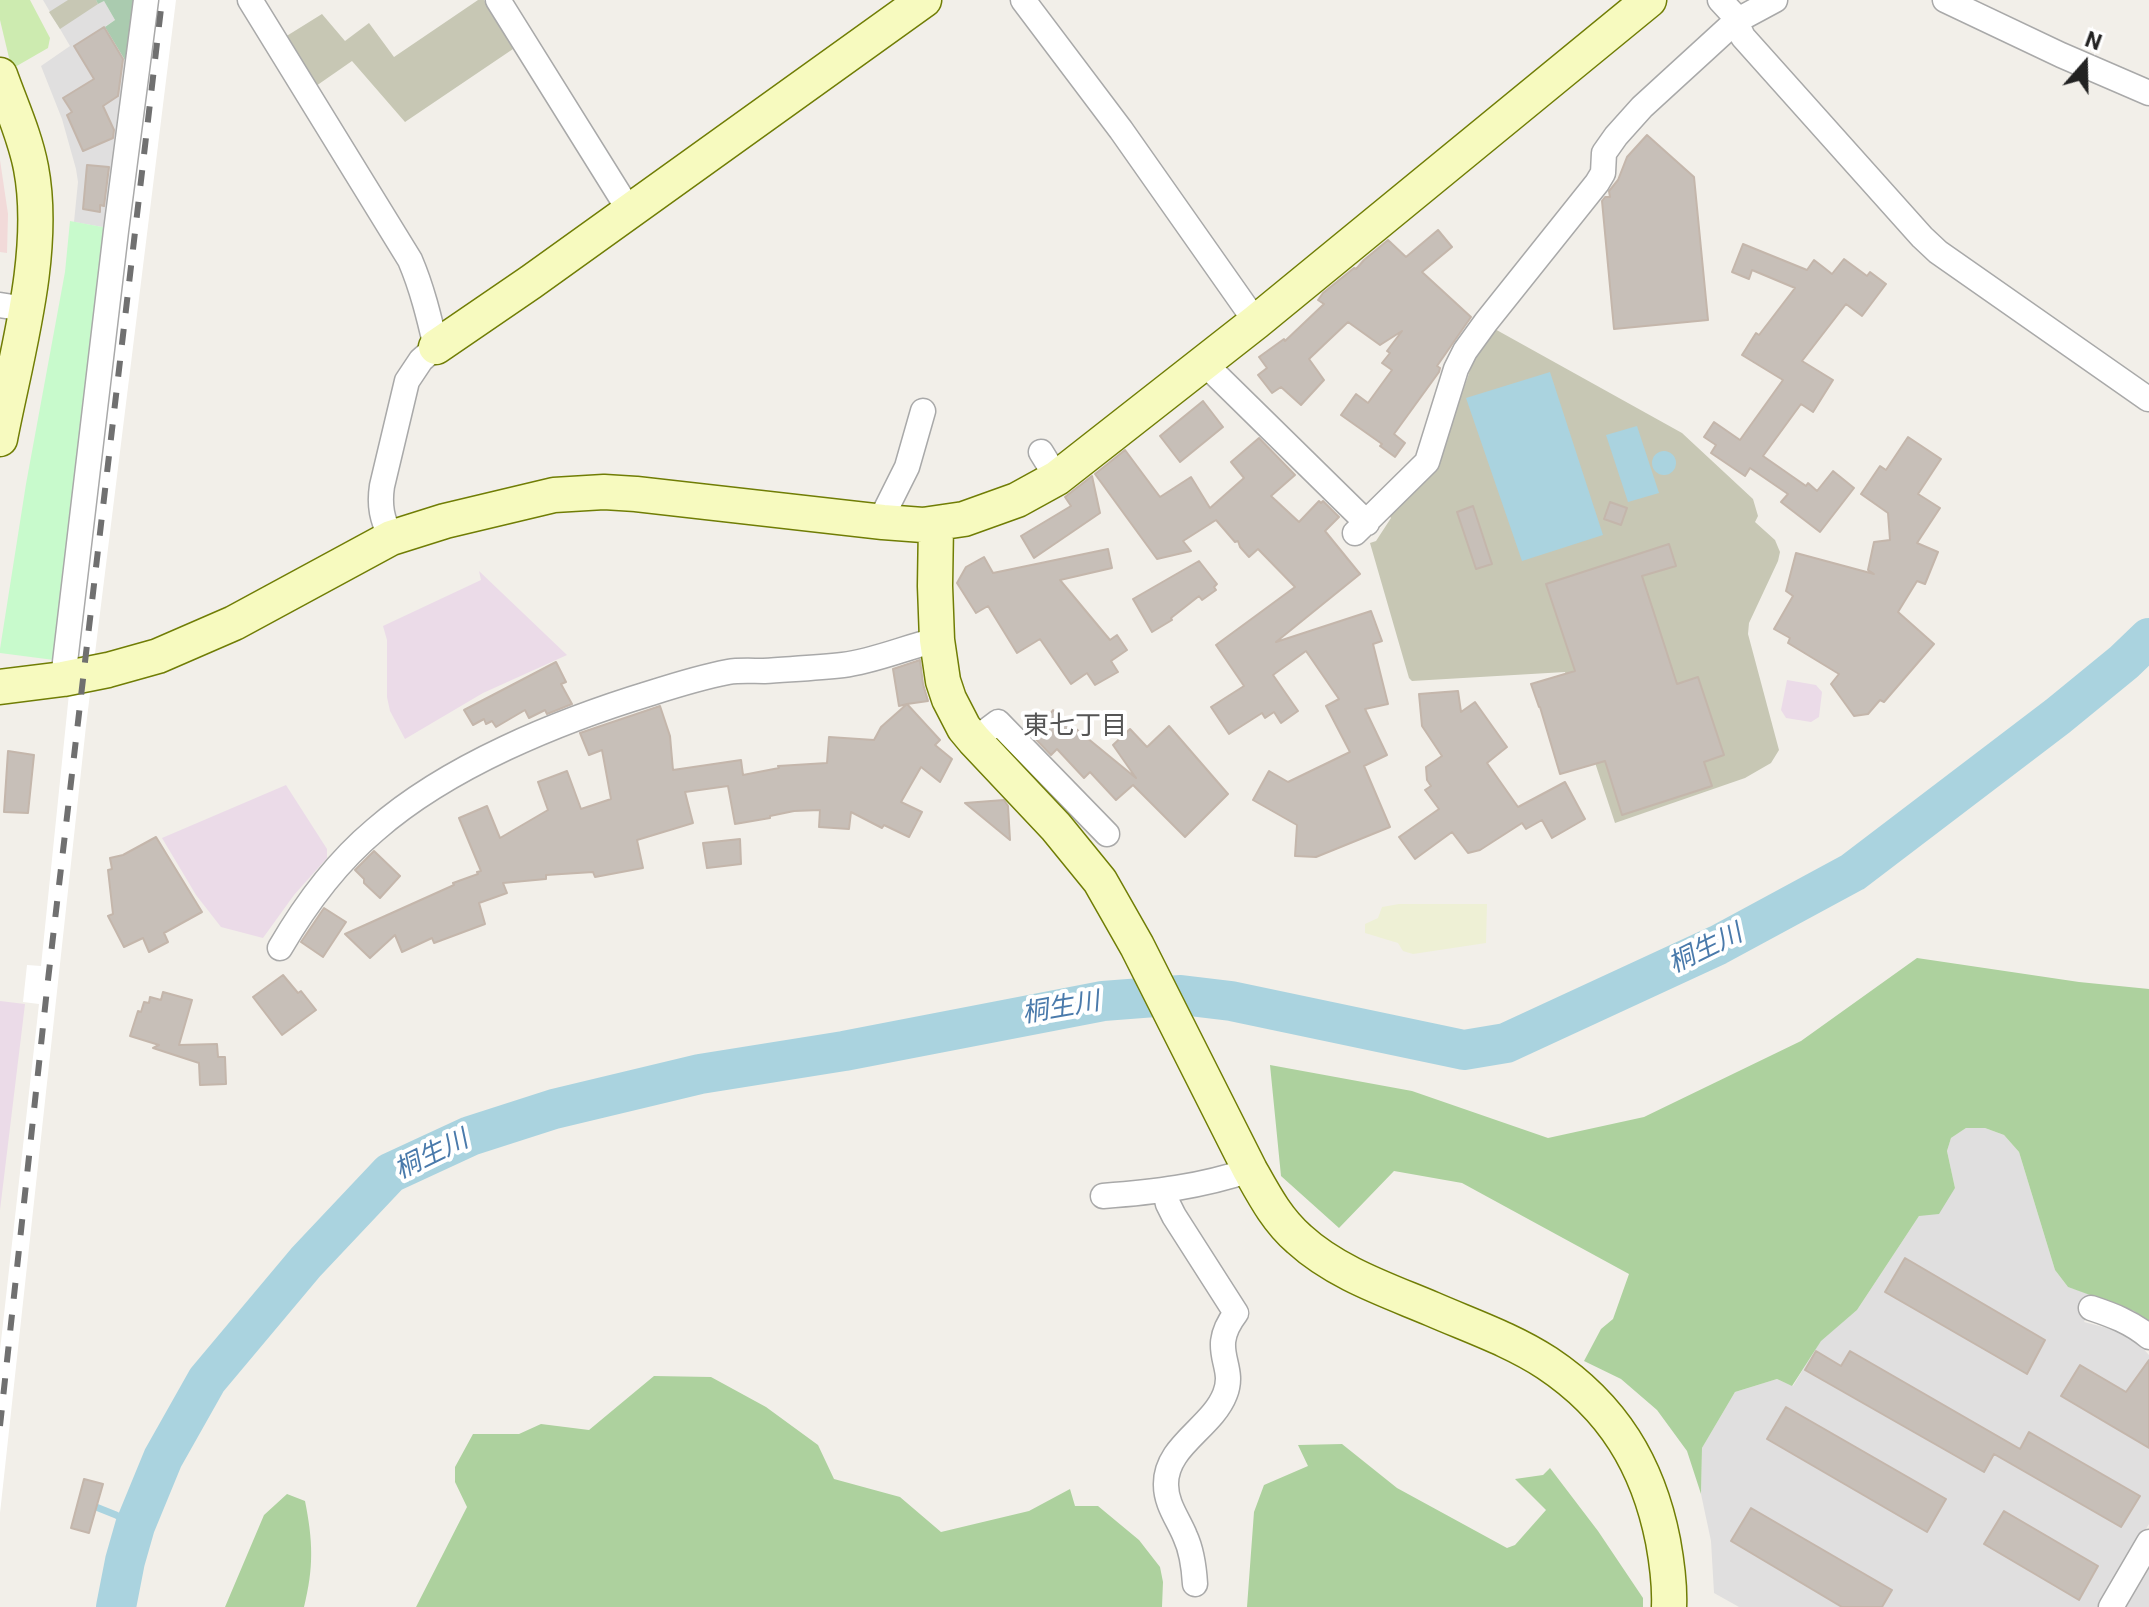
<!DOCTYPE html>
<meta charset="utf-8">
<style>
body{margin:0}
#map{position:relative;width:2149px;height:1607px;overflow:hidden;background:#f2efe9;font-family:Roboto,sans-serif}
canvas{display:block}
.north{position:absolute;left:2045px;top:24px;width:80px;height:80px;-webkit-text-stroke:6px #fff;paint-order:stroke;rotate:20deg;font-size:22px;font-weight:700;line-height:32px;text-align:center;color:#222}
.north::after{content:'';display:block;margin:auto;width:28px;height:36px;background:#222;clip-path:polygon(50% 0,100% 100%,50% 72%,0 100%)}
</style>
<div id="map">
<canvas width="2149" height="1607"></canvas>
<div class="north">N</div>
</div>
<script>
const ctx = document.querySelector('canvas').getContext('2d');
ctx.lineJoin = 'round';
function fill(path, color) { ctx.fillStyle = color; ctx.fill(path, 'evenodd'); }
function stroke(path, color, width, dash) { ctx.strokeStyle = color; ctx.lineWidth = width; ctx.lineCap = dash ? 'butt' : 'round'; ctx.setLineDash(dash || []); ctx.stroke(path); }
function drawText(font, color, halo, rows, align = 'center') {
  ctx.font = font + ' Roboto,"Noto Sans JP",sans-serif'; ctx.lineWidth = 8; ctx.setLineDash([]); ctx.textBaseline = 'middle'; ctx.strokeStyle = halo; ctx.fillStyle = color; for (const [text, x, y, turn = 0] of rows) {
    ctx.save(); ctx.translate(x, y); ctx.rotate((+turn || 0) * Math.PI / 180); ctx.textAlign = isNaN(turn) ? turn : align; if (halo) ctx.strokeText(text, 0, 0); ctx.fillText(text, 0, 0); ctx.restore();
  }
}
fill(new Path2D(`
 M43,0H96L98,4L104,1L115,20L106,26L129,60L108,228L74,222L78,182L76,169L62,119L41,66L70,46Z
 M1966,1128H1985L2004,1135L2019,1152L2055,1270L2068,1287L2097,1296L2084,1322L2115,1330L2138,1343L2149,1355V1524L2100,1607H1739L1714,1593L1711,1541L1701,1494L1702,1448L1735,1392L1777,1379L1793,1386L1821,1340L1857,1310L1919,1216L1955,1188L1947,1151L1951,1138Z
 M2149,1566V1607H2125Z`), '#e0dfdf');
fill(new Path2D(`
 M0,160L8,214L7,253L0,252Z`), '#f2dad9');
fill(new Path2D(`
 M479,571L567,655L483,693L405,739L390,711L387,697V640L383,626L481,580Z
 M1787,680L1816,685L1822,692L1819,717L1811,722L1786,718L1781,710Z
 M286,785L327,849V858L294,895L263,938L221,927L196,895L162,838Z
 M0,1001L25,1004L0,1210Z`), '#ebdbe8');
fill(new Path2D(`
 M68,0H96L98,4L60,29L49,12Z
 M478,0H484L513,49L405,122L352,61L316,86L285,37L322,14L345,41L369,23L394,57Z
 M1493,328L1682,433L1753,499L1758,516L1755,522L1775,540L1780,552L1778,561L1749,623L1748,634L1779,750L1771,763L1745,778L1615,823L1565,672L1412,681L1409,678L1370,543L1376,541L1391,518L1389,515L1435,470L1473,362Z`), '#c7c7b4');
fill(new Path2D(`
 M1399,904H1487L1486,943L1413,954L1403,951L1398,943L1365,933V924L1378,918L1382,907Z`), '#eef0d5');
fill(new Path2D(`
 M0,0H30L50,38L48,48L15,67L12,66L10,62L0,20Z`), '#cdebb0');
fill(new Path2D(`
 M1917,958L2079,982L2149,989V1322L2134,1311L2068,1287L2055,1270L2019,1152L2004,1135L1985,1128H1966L1951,1138L1947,1151L1955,1188L1939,1214L1919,1216L1857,1310L1821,1341L1792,1386L1777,1379L1735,1392L1702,1448L1701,1494L1687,1451L1657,1410L1621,1379L1584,1361L1601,1329L1613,1319L1629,1274L1462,1183L1394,1171L1339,1228L1281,1176L1270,1065L1412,1091L1548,1138L1644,1117L1801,1041Z
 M654,1376L711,1377L766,1407L818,1445L834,1479L900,1497L941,1532L1029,1511L1070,1489L1075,1506H1098L1139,1540L1160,1567L1163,1582L1162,1607H416L467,1507L455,1482V1467L473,1434H519L541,1424L589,1430Z
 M1342,1444L1397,1488L1507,1548L1515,1545L1546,1510L1515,1479L1543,1475L1550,1468L1598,1531L1643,1598V1607H1247L1254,1512L1264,1485L1308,1466L1298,1445Z
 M287,1494L305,1501C313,1541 314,1567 304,1607H225L264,1515Z`), '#add19e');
fill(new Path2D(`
 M96,0H137L129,60H125L105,27L115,20L104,1L98,4Z`), '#aacbaf');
fill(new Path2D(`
 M70,221L108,228L54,660L0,653V649L26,484L65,272Z`), '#c8facc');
fill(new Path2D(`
 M1550,372L1603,535L1522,561L1466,398Z
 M1637,426L1659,493L1628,502L1606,435Z
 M1652 463a12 12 0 1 1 24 0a12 12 0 1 1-24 0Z`), '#aad3df');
fill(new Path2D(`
 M158,0H176L86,726L0,1513V1350L39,1004L23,1002L27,965L41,966L74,645Z`), '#fff');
stroke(new Path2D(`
 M96,1507L116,1515L135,1526`), '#aad3df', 7);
stroke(new Path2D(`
 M116,1607L125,1561L135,1526L163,1458L207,1380L306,1262L390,1173L470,1136L554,1109L700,1074L844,1051L1103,1001L1181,995L1231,1001L1464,1050L1506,1043L1718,945L1853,872L2058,716L2124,662L2149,638`), '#aad3df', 40);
const building = new Path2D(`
 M104,27L123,59L118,96L103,106L114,130L113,138L83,151L67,115L72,112L63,98L94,79L74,46Z
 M1647,135L1694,177L1708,320L1614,329L1602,201L1605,197H1610L1609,191L1618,180L1627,157Z
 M87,165L109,167L104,206L100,205V212L83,209Z
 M1438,230L1452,247L1422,272L1471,317L1437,366L1440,368L1439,372L1394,434L1405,443L1395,457L1380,446L1382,444L1341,415L1356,394L1368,403L1392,370L1382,363L1390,353L1387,351L1402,331L1380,345L1348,322L1309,359L1324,380L1301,405L1281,387L1272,393L1258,375L1267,368L1259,357L1284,339L1285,341L1324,304L1318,300L1323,293L1354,268L1356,269L1364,260L1388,240L1406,257Z
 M1743,244L1807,270L1814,260L1832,274L1844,259L1867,276L1870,272L1886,284L1862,316L1846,304L1802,361L1833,380L1813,412L1801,404L1763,456L1806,486L1808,483L1817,491L1833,471L1854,488L1820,532L1781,502L1788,494L1750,468L1745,476L1711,453L1716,445L1704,437L1714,422L1740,440L1783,380L1742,355L1756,333L1759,335L1795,288L1752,270L1749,279L1732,272Z
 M1203,401L1223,427L1180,462L1160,436Z
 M1908,437L1941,459L1918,494L1940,508L1917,543L1938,552L1925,584L1917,581L1898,612L1934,644L1884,702L1880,700L1868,714L1854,716L1831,684L1839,674L1788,643L1790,638L1774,629L1793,596L1786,591L1796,553L1874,574L1868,570L1874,542L1890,540L1888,513L1861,494L1880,466L1886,470Z
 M1259,438L1295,475L1271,496L1299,522L1319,501L1321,503L1323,501L1339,517L1325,531L1360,574L1276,642L1371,611L1382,641L1373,644L1388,704L1365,709L1387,755L1364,766L1390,827L1316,857L1295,856L1297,825L1253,800L1269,771L1288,782L1350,752L1326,706L1339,699L1306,651L1273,675L1298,711L1281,723L1274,712L1265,718L1262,713L1229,734L1211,707L1244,686L1216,645L1295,587L1258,549L1249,557L1240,547L1238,541L1235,542L1216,520L1183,541L1191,551L1157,559L1095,474L1125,450L1160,497L1191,477L1210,508L1244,478L1231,462Z
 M1092,476L1100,513L1034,558L1021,536L1071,506L1065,497Z
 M1610,502L1627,508L1621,525L1604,519Z
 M1473,506L1492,564L1476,569L1457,512Z
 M1669,544L1676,566L1642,576L1677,684L1698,677L1724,755L1704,762L1712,786L1622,815L1605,761L1560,774L1540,707H1539L1531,684L1575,671L1546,584Z
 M1108,549L1112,568L1060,580L1110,640L1117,635L1127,650L1111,661L1118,672L1095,685L1087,673L1071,684L1040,639L1017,653L988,606L976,613L957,583L966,567L984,557L993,573Z
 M1199,561L1217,584L1214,587L1216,590L1202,600L1199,596L1171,618L1172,620L1152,632L1133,599Z
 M920,660L923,684L928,701L907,704L940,740L935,745L952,759L940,782L921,767L901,802L922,812L909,837L884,825L882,828L851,812L849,829L819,827L820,810L794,811L770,816V818L735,824L728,786L685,792L693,823L637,840L643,868L595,877L593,872L546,875V879L503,883L507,893L479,903L485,924L434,943L432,938L402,952L395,935L370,958L345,934L454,885L453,883L478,874L477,872L481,871L459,818L487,806L500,838L548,810L538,782L567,771L581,809L611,799L602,750L589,755L580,733L660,706L670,736L673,770L741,760L743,775L779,768L778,766L827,763L829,737L874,740L881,727L907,704L899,706L893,669Z
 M556,662L566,682L561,684L572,704L547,714L545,710L529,718L525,710L496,727L492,721L486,724L484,719L473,725L464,710Z
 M1458,691L1461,712L1475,702L1507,747L1487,763L1518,807L1565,782L1585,819L1552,838L1542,820L1526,829L1522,823L1480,850L1468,853L1452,832L1415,859L1399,837L1439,809L1425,790L1431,786L1427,780L1426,767L1442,756L1422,726L1419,694Z
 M1053,710L1136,778L1113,745L1130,729L1147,747L1169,726L1228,794L1185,837L1133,785L1116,800L1090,772L1084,778L1057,749L1051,755L1025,728L1032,718L1041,725Z
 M8,751L34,755L28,813L4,812Z
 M1004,800L1008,806L1010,840L965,803Z
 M156,837L202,912L164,933L168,942L149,952L143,938L124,947L108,916L113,914L108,870L112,869L110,858L123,855Z
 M740,839L741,864L707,868L703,843Z
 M374,851L400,876L380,898L364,883V879L355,870Z
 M324,908L346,922L323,957L301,942Z
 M283,975L298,993L301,991L316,1010L282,1035L253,997Z
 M163,992L192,1000L179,1045L217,1044L218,1057H225L226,1084L200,1085L199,1063L153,1048L159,1045L130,1036L138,1011L141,1012L144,1002L149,1003L150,997L161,1000Z
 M1905,1258L2045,1340L2027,1374L1885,1292Z
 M1816,1351L1841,1366L1850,1351L2020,1449L2029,1432L2140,1496L2121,1527L1994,1454L1984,1472L1805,1370Z
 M2149,1360V1448L2061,1396L2080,1365L2126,1392Z
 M1786,1407L1946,1499L1927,1532L1767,1439Z
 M84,1479L103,1484L89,1533L71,1528Z
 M1751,1508L1892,1590L1882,1607H1842L1731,1541Z
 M2004,1511L2098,1566L2079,1600L1984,1544Z`);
fill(building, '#c7bfb8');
stroke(building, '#c4b6ab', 2);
const street = new Path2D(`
 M250,0L410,260C422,288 429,317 436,347L421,360L407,381L382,486C379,506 382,519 391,538
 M498,0L629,210
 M1023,0L1121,130L1256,322
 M1720,0L1732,13L1743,37L1922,237L1938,252L2148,399
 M1945,0L2061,55L2149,93
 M0,305L26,309
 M1204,363L1367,523
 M1041,452L1057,478
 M883,522L886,509L907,467L923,411
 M1355,533L1427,462L1456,369L1465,351L1486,322L1597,183L1603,173L1604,153L1616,136L1642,107L1736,21L1775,0
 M63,679L116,231L146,0
 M974,740L998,722L1107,834
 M280,948C305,905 337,862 375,830C448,766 559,721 651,693C676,685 702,677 728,672C739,670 752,671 764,671C790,669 817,668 843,665C875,661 906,647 937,640
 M1165,1191L1168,1204L1174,1216L1236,1313C1207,1351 1237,1364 1225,1394C1212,1428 1165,1446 1166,1485C1166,1504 1178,1519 1185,1536C1192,1551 1194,1567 1195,1584
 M1103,1196C1154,1192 1200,1187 1250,1170
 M2091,1308C2112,1315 2131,1322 2149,1337
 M2111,1607L2149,1542`);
const secondary = new Path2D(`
 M0,75C11,106 25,136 31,168C47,252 16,356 0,439
 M436,347L531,282L924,0
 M936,524L935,586L937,640L943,681L949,699L964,728L974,740L1056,827L1100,881L1137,946L1250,1170C1264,1195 1277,1220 1299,1239C1336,1273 1387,1290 1432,1309C1471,1326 1512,1340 1547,1363C1613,1407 1648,1465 1663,1541C1667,1563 1670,1585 1669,1607
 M0,687L63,679L108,670L158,656L234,623L391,538L445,521L554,495L604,492L636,494L883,522L923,525L964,519L1017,500L1057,478L1256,322L1649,0`);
stroke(street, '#a9a9a9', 27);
stroke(secondary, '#707d05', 37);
stroke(street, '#fff', 24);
stroke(secondary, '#f7fabf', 34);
stroke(new Path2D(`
 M0,1426L48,980L162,0`), '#707070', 6, [16, 16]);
drawText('26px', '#555', '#fff', [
 ["東七丁目",1075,727]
]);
drawText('italic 26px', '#4a7aab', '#fff', [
 ["桐生川",1706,950,-26],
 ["桐生川",1061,1009,-10],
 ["桐生川",432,1156,-26]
]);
</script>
